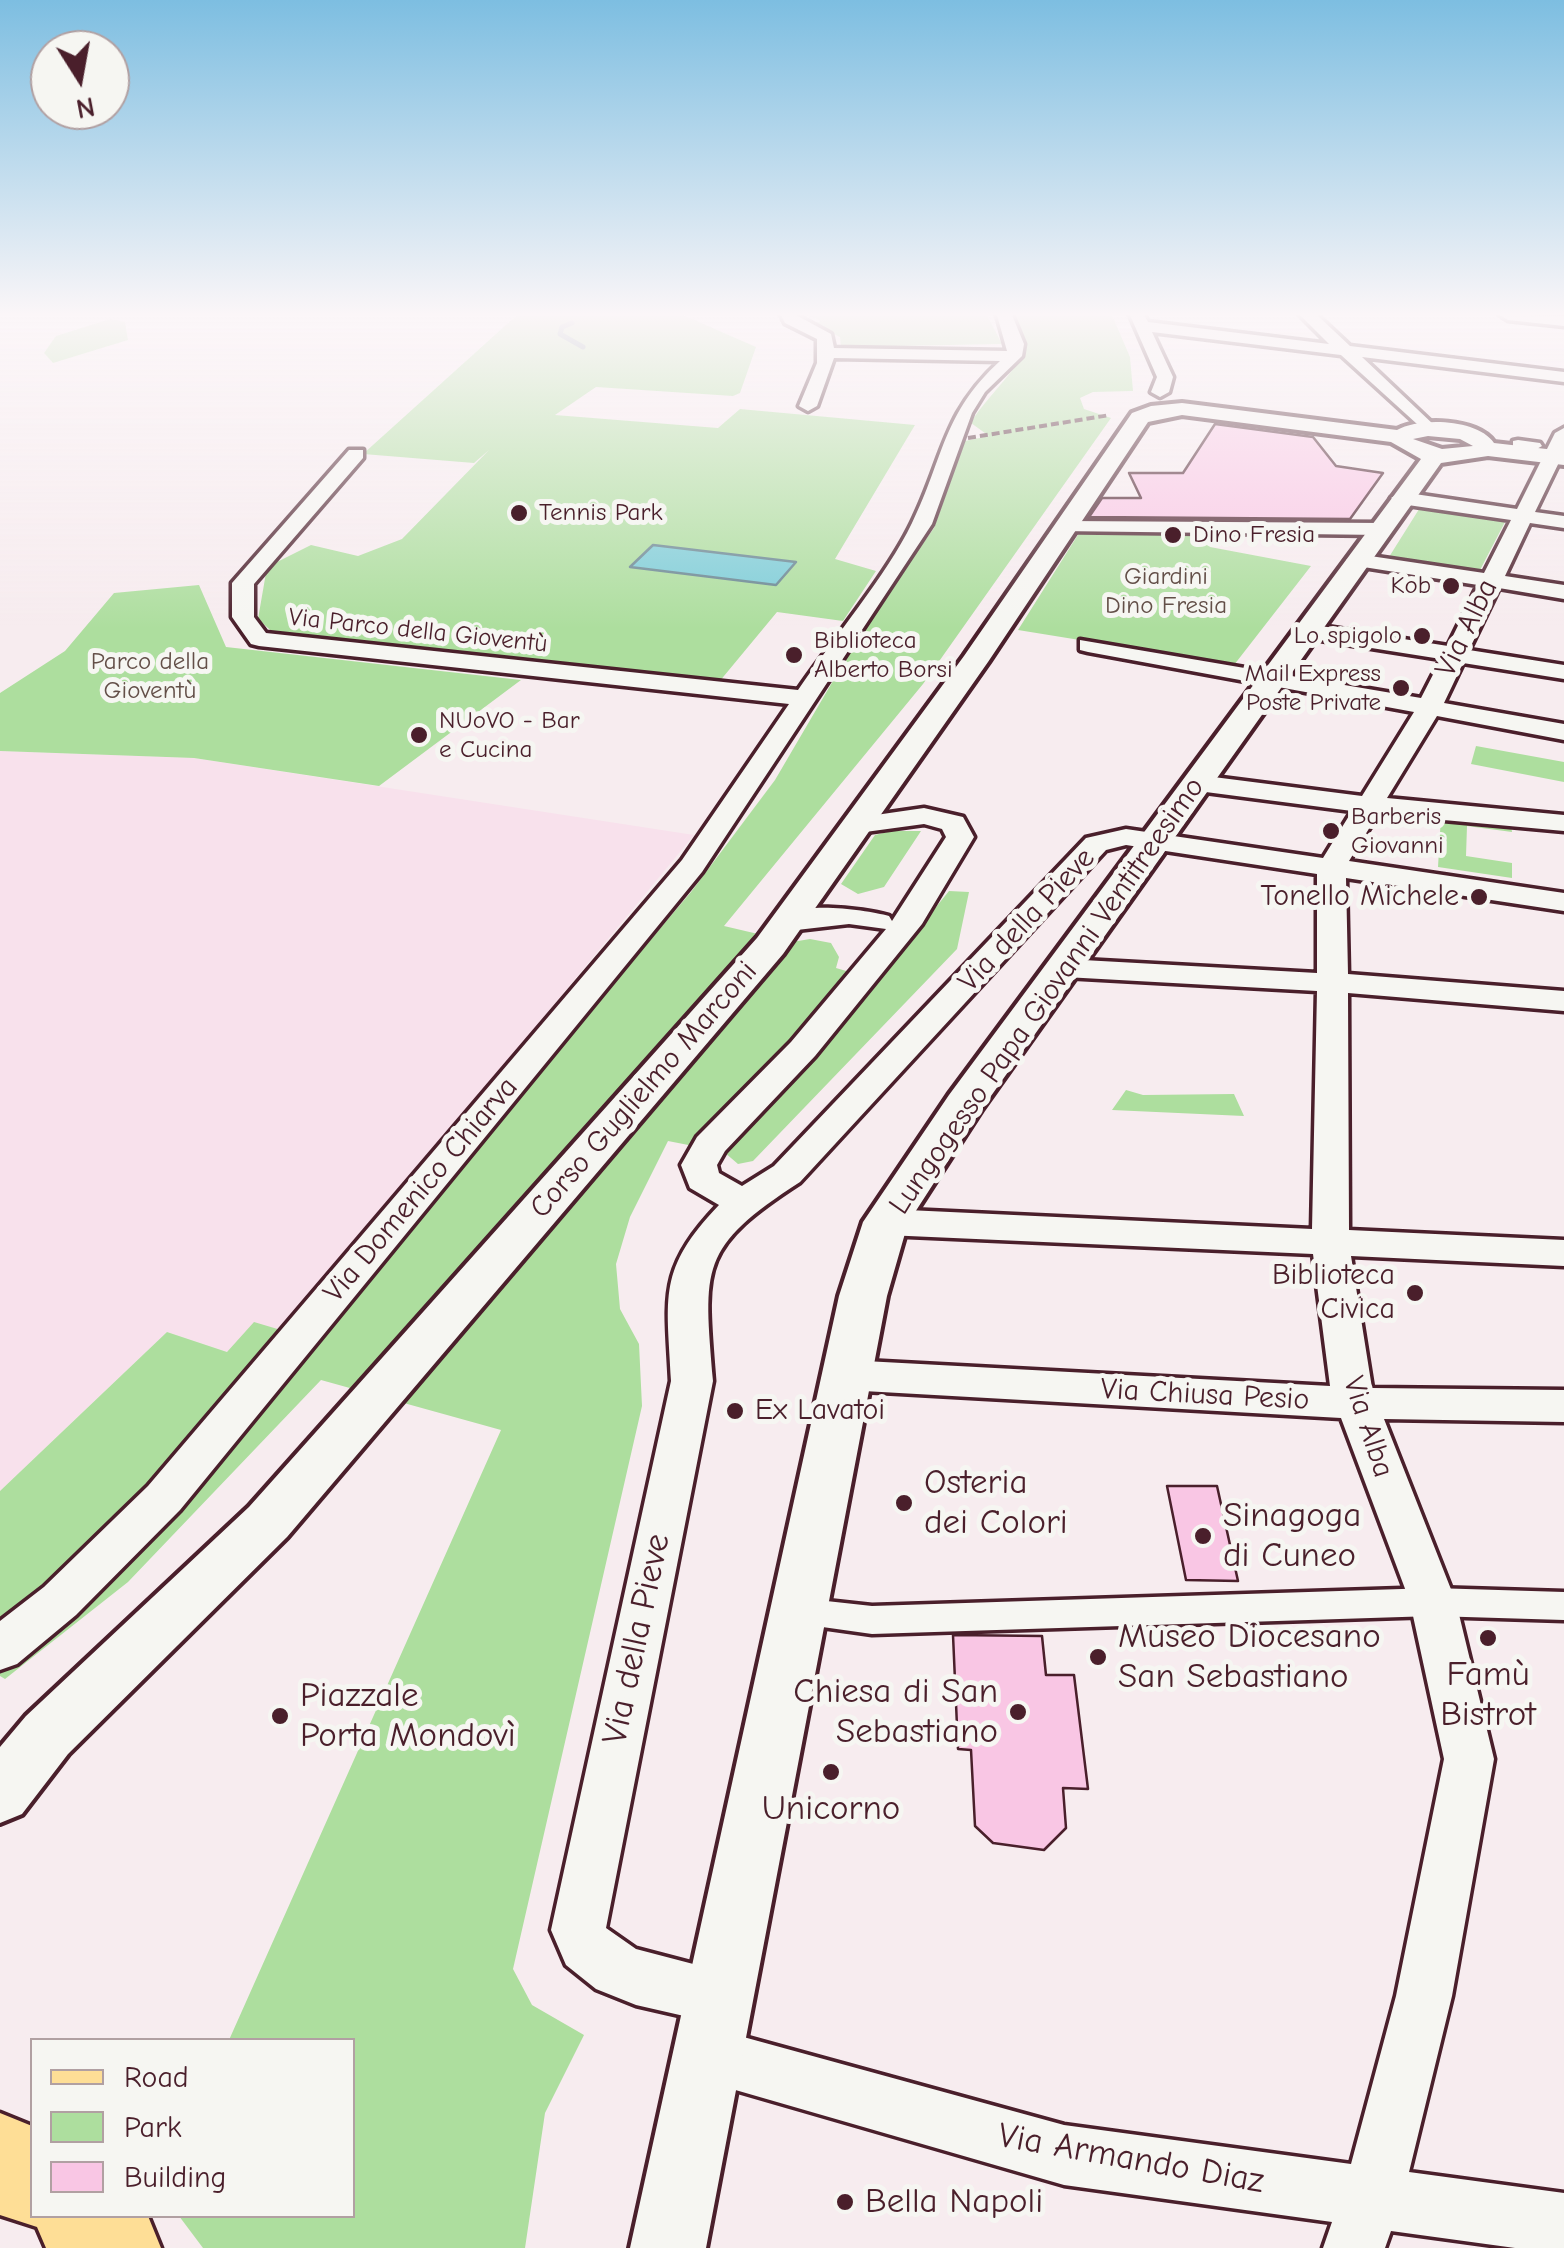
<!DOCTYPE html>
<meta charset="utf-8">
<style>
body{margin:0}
#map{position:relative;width:1564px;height:2248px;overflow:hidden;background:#f7ecef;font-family:"Comic Neue",sans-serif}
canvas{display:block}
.legend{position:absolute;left:30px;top:2038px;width:325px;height:180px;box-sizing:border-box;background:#f6f6f2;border:2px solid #b1a0a2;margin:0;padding:12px 18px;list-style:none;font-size:30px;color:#4a1f2b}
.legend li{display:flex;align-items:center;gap:20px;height:50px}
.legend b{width:50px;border:2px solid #b1a0a2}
.north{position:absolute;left:30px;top:30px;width:100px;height:100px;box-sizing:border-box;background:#f6f6f2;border:2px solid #b1a0a2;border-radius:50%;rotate:169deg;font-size:28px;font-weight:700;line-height:40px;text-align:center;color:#4a1f2b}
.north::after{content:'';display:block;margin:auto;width:35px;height:45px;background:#4a1f2b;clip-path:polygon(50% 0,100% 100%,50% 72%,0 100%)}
</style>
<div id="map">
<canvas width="1564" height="2248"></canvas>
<ul class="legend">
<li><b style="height:12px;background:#fede96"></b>Road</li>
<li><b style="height:28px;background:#adde9e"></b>Park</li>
<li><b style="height:28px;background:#f9c6e4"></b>Building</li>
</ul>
<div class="north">N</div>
</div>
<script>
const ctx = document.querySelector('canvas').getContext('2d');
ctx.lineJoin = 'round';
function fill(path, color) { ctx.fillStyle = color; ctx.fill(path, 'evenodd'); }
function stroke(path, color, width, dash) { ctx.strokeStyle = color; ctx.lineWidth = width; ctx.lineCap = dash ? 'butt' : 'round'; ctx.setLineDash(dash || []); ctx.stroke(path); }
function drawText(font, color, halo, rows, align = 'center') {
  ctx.font = font + ' "Comic Neue",sans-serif'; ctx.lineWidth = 10; ctx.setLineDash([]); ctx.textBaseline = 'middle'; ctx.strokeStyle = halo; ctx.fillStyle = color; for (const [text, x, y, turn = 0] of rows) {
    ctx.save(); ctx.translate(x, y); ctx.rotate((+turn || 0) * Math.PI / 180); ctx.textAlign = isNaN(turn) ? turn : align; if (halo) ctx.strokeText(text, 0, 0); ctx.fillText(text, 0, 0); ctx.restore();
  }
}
fill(new Path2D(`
 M0,751L194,758L694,835L284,1331L227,1352L167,1332L0,1491Z`), '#f8e1ec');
fill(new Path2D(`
 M517,315H683L756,347L740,393L733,396L596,387L555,415L718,428L740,409L915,425L835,559L876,571L843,621L777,612L719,682L278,637L258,619L267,567L311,545L358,556L402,539L489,450L474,463L363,454Z
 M806,315H987L1002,344L841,347L840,337L814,324L821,321Z
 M1012,315H1112L1130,357L1133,391L1093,392L1080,398L1084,409L1111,418L923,684L724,926L792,942L810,939L831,943L839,957L836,968L877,980L949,891L969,892L957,949L753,1161L738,1164L724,1152L668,1141L630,1217L616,1264L620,1309L639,1344L642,1406L513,1969L532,2005L584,2035L545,2113L525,2248H203L179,2216H352V2040H229L501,1430L321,1380L128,1582L5,1679L0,1676V1491L167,1332L227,1352L254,1322L311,1339L691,892L775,780L871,616L934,528L965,441L989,436L971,423C981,403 1029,358 1026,345C1024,335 1016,324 1012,315Z
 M110,319L125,322L128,340L53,363L44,353L56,336Z
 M1421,506L1506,520L1479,572L1389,557Z
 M1081,530H1211L1210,547L1311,566L1234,665L1018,630Z
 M199,585L226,647L521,680L379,786L194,758L0,751V693L65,651L114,593Z
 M1476,746L1564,762V782L1471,764Z
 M1441,816L1511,826L1512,832L1467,826L1466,856L1512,863V878L1438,867Z
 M891,831H921L884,887L858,894L841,884L875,835Z
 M1126,1090L1143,1095L1234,1094L1244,1116L1112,1110Z`), '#adde9e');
const water = new Path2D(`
 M653,545L796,562L776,585L630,567Z`);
fill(water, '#7dcdd7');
stroke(water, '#698792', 2.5);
stroke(new Path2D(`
 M572,323L562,327L560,334L583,347`), '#698792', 5);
const building = new Path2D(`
 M1215,424L1313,437L1336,466L1383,473L1350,519L1089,517L1102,498H1141L1129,473H1183Z
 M1167,1486H1217L1238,1581L1186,1580Z
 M953,1635L1042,1636L1046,1675H1074L1088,1789L1063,1788L1066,1828L1044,1850L993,1843L975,1826L971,1750L958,1749Z`);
fill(building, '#f9c6e4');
stroke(building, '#4a1f2b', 2.5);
const pedestrian = new Path2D(`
 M1518,440L1540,443L1542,446L1535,450L1513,447V441Z
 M1433,1588L1564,1592V1620L1433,1616L872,1634L787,1622L782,1612L787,1602L799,1598L872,1606Z`);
const minor = new Path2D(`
 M781,315H796L831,334L834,348L1007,351L997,315H1012L1024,344L1022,356L985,392L972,413L932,524L702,872L180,1510L76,1615L17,1664L0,1670V1621L44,1587L148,1486L682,860L789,704L259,646L251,644L232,617V583L349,450H363V458L254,584V617L266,633L798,690C832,640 887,575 912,523C944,458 942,414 1000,361L834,358L817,406L808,411L799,406L817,363V339L785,323Z
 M1130,315H1144L1148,322L1329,344L1300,315H1317L1350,346L1564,372V382L1362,357L1434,425L1437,429L1428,434L1341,355L1152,332L1173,377L1169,392L1160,397L1151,392L1157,377Z
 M1500,315L1564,316V326L1508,320Z
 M1564,428V452L1535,512L1564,516V528L1530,523L1505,576L1564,585V599L1499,588L1469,650L1564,665V679L1463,663L1444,703L1564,724V740L1437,716L1387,798L1564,815V831L1378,814L1349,861L1564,893V911L1346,878L1348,974L1564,991V1011L1348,993L1349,1230L1564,1240V1266L1351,1256L1372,1388L1564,1390V1422L1384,1419L1456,1602L1494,1759L1452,1996L1409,2172L1564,2193V2248H1515L1391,2231L1385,2248H1323L1332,2222L1064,2185L687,2076L678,2056L687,2036L707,2027L1064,2125L1351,2164L1396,1996L1444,1759L1410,1602L1341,1418L846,1390L831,1386L825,1375L831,1364L846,1360L1330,1386L1313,1254L886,1235L873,1231L867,1222L873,1213L886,1209L1312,1229L1317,991L1065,977L1049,968L1065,959L1317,973V874L1126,845L1106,850L800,1182C698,1248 704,1267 713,1381L606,1928L636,1949L739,1976L747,1996L739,2016L719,2024L636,2005L596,1989L566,1965L551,1930L671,1381C667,1296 657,1270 719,1205L690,1188L681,1165L697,1137L791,1042L886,929L849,924L788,931L773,922C790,899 864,909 889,916L892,921L946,837L942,829L924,824L858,833L848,831L844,825L848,819L924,808L963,817L974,837L922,924L815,1056L725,1151L717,1165L719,1173L742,1186L774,1166L1086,838L1126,829L1323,858L1352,811L1198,791L1185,783L1198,775L1362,796L1414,712L1088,652L1080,650V640L1421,698L1441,659L1308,638L1297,631L1308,624L1448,646L1478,585L1357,566L1346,560L1357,554L1484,573L1511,520L1401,504L1391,498L1401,492L1517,509L1555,433Z
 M1066,521L1382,523L1392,529L1382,535L1059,531V523Z`);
const tertiary = new Path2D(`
 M1182,403L1397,430C1420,417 1478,419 1494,443L1564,451V465L1488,456L1441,463L981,1110L908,1223L887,1296L706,2248H630L839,1296L863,1222L949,1095L1421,459L1391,442L1182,415L1148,422L988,662L783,954L287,1537L68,1754L22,1814L0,1823V1747L26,1716L249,1507L757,938L964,656L1132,413L1151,406ZM1428,436L1460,439L1473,446L1442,449L1413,439Z`);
const primary = new Path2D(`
 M0,2113L32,2126V2216H148L161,2248H46L37,2227L0,2215Z`);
stroke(pedestrian, '#4a1f2b', 7);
stroke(minor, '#4a1f2b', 7);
stroke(tertiary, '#4a1f2b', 8);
stroke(primary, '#4a1f2b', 7);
fill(pedestrian, '#f6f6f2');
fill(minor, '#f6f6f2');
fill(tertiary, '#f6f6f2');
fill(primary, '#fede96');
stroke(new Path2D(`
 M968,438L1110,415`), '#4a1f2b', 4, [8, 4]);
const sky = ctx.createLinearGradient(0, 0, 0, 629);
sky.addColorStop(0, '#7dbee1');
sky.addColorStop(0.5, '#fbf6f8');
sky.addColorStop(1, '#fbf6f800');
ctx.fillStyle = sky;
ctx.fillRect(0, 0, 1564, 629);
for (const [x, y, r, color] of [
 [519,513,10,"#4a1f2b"],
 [1173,535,10,"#4a1f2b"],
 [1451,586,10,"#4a1f2b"],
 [1422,636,10,"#4a1f2b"],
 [794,655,10,"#4a1f2b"],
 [1401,688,10,"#4a1f2b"],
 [419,735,10,"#4a1f2b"],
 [1331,831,10,"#4a1f2b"],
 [1479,897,10,"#4a1f2b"],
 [1415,1293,10,"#4a1f2b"],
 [735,1411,10,"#4a1f2b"],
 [904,1503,10,"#4a1f2b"],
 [1203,1536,10,"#4a1f2b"],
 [1488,1638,10,"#4a1f2b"],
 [1098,1657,10,"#4a1f2b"],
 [1018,1712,10,"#4a1f2b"],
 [280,1716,10,"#4a1f2b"],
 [831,1772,10,"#4a1f2b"],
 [845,2202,10,"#4a1f2b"]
]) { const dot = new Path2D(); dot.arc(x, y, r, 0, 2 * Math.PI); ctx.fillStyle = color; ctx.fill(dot); stroke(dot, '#f6f6f2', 4); }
drawText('25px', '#4a1f2b', '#f6f6f2', [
 ["Tennis Park",539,513],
 ["Dino Fresia",1193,535],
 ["Kob",1431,586,"right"],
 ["Lo spigolo",1402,636,"right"],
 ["Biblioteca",814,641],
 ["Alberto Borsi",814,670],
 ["Mail Express",1381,674,"right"],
 ["Poste Private",1381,703,"right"],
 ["NUoVO - Bar",439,721],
 ["e Cucina",439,750],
 ["Barberis",1351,817],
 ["Giovanni",1351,846]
], 'left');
drawText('25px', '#634f48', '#f6f6f2', [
 ["Giardini",1166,577],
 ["Dino Fresia",1166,606],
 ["Parco della",150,662],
 ["Gioventù",150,691]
]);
drawText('25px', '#4a1f2b', '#f6f6f2', [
 ["Via Parco della Gioventù",418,631,6]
]);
drawText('30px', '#4a1f2b', '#f6f6f2', [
 ["Via Alba",1467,628,-64],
 ["Via della Pieve",1027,920,-47],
 ["Lungogesso Papa Giovanni Ventitreesimo",1047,996,-55],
 ["Corso Guglielmo Marconi",644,1090,-49],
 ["Via Domenico Chiarva",421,1190,-50],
 ["Via Chiusa Pesio",1205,1395,3],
 ["Via Alba",1368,1427,72]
]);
drawText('30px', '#4a1f2b', '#f6f6f2', [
 ["Tonello Michele",1459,897],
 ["Biblioteca",1395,1276],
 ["Civica",1395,1310],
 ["Ex Lavatoi",755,1411,"left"]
], 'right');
drawText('35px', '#4a1f2b', '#f6f6f2', [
 ["Osteria",924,1483],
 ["dei Colori",924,1523],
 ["Sinagoga",1223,1516],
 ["di Cuneo",1223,1556],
 ["Museo Diocesano",1118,1637],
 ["San Sebastiano",1118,1677],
 ["Famù",1488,1675,"center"],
 ["Bistrot",1488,1715,"center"],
 ["Chiesa di San",998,1692,"right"],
 ["Sebastiano",998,1732,"right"],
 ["Piazzale",300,1696],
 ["Porta Mondovì",300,1736],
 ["Unicorno",831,1809,"center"],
 ["Bella Napoli",865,2202]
], 'left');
drawText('35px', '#4a1f2b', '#f6f6f2', [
 ["Via della Pieve",637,1639,-78],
 ["Via Armando Diaz",1131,2159,10]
]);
</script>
